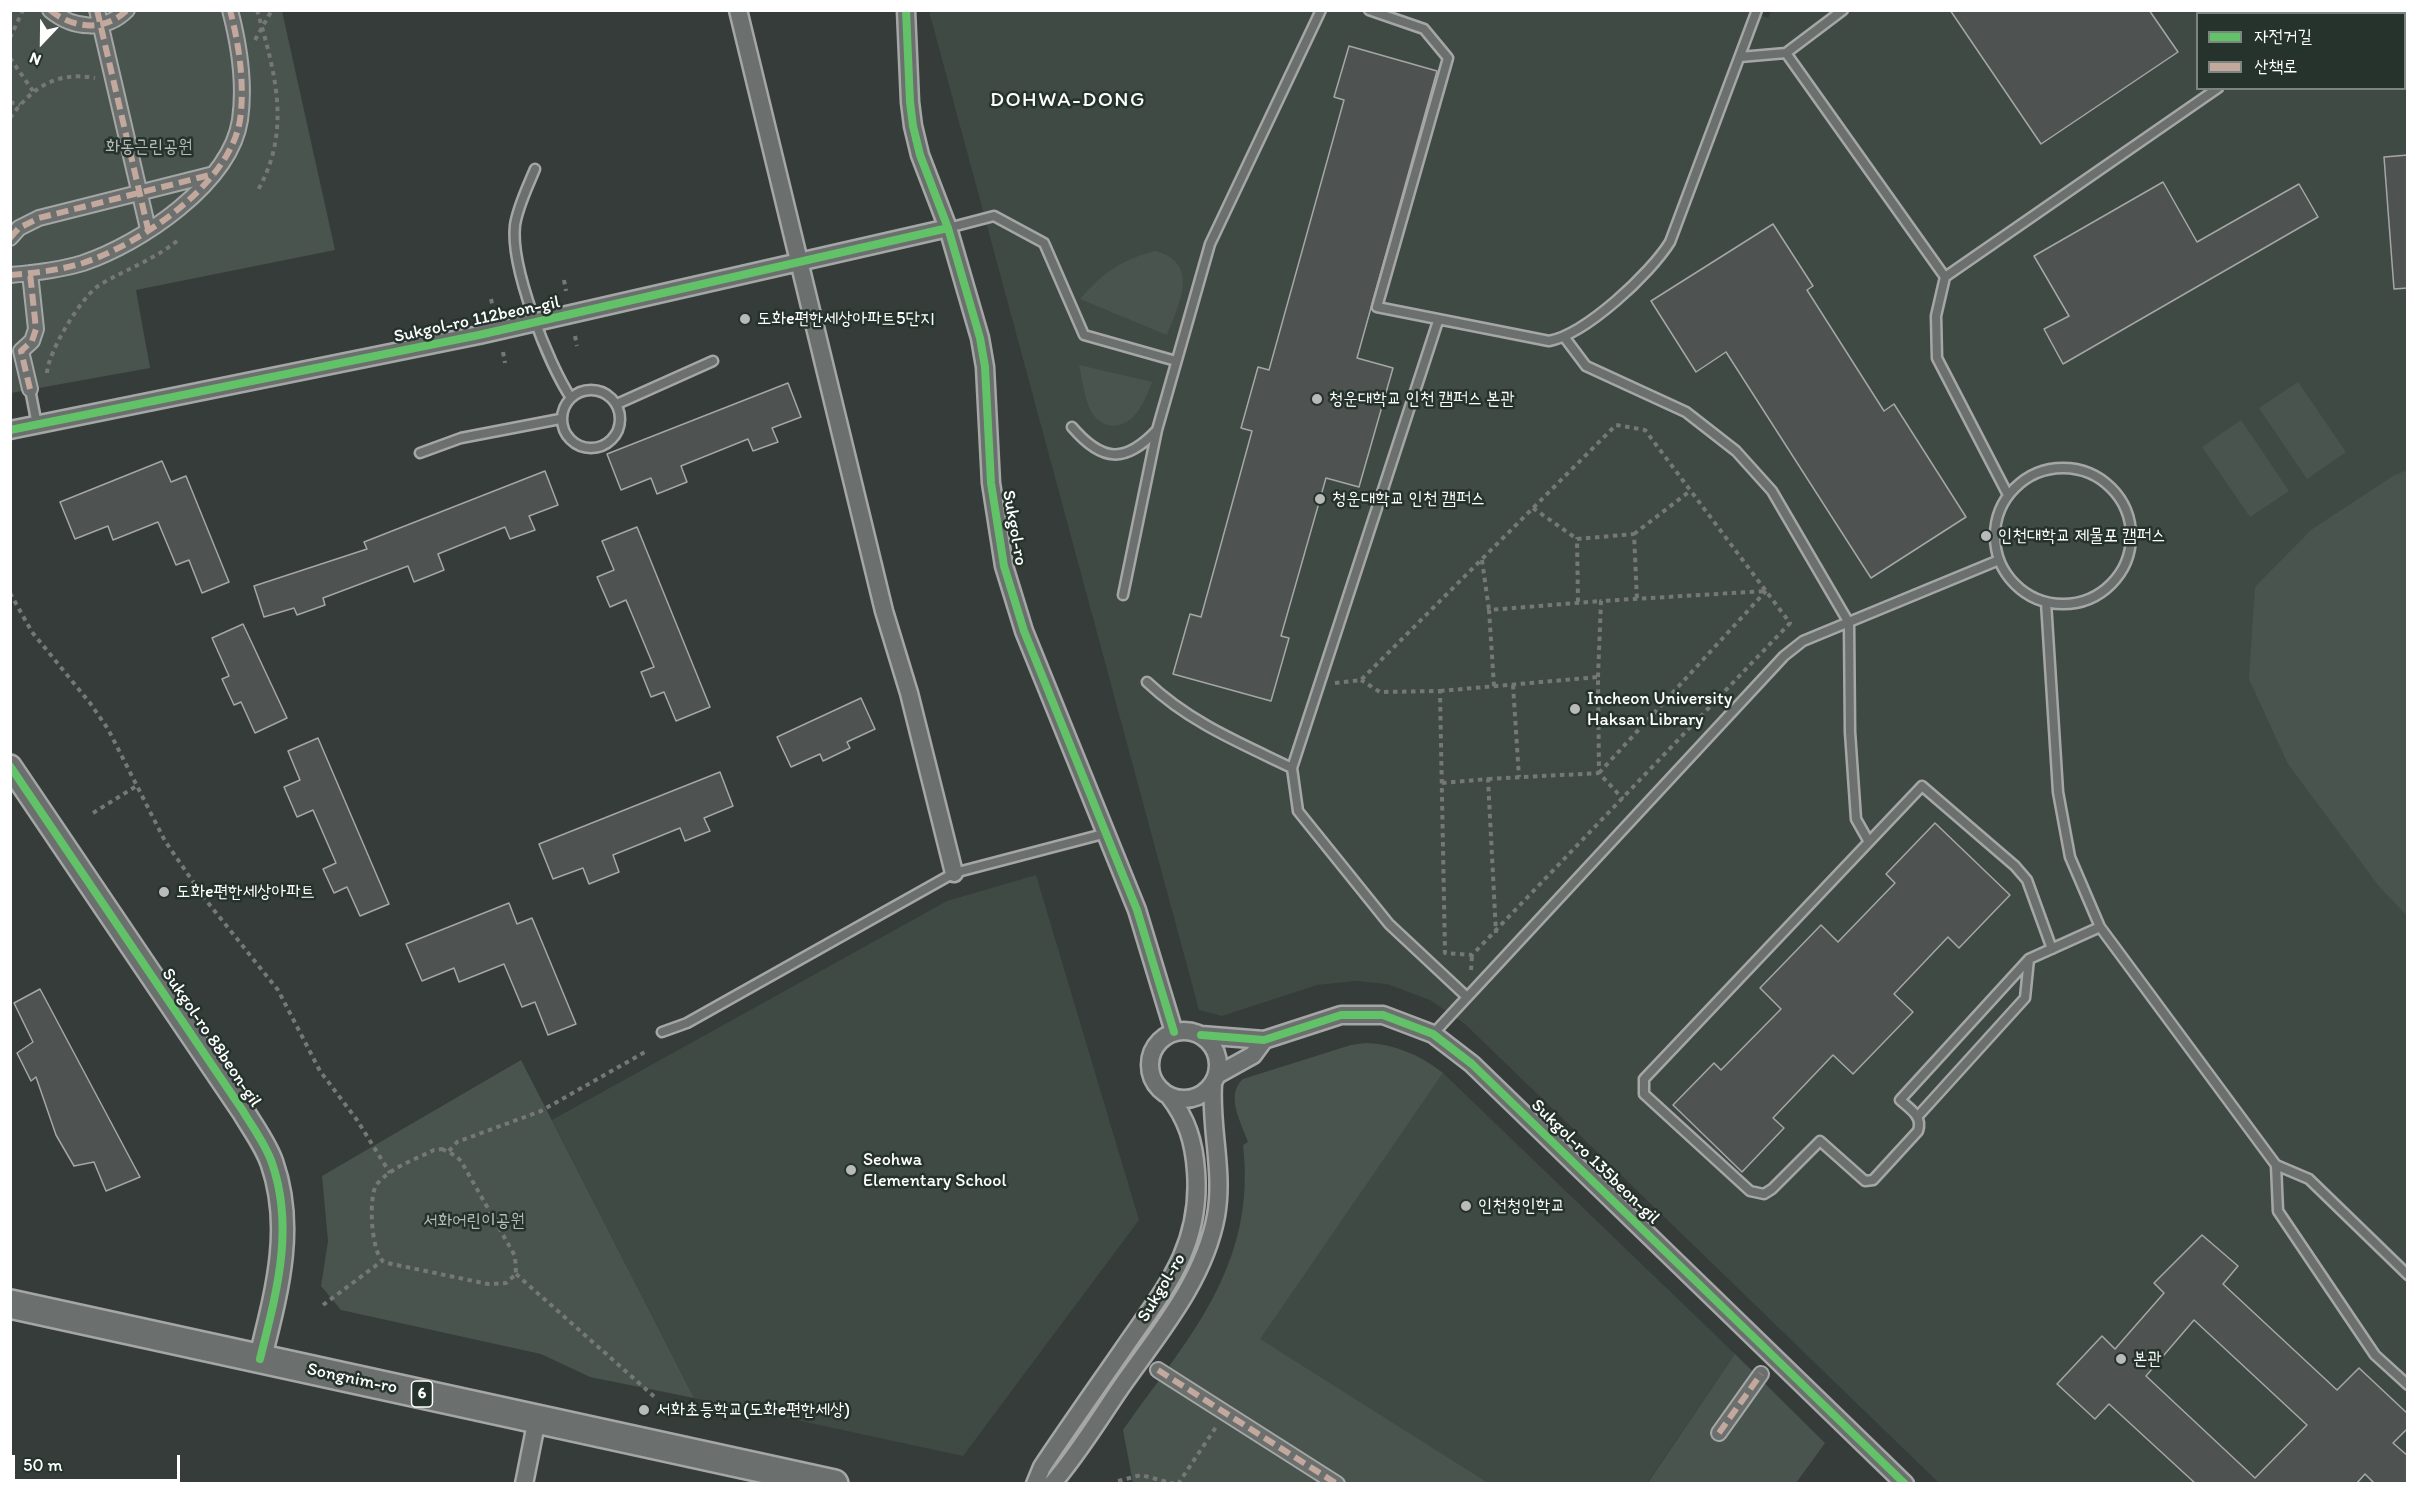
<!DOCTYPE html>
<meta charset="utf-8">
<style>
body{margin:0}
#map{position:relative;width:2418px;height:1494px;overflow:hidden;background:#363c39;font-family:Itim,"Poor Story",sans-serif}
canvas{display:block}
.frame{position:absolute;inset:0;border:12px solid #fff;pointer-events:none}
.legend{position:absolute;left:2196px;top:12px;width:210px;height:78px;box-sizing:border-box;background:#26332d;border:2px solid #7d8581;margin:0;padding:8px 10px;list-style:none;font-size:18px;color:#fff}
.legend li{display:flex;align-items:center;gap:12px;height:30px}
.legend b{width:30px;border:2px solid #7d8581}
.north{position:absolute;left:12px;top:12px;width:60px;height:60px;-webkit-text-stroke:4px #26332d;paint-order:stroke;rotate:202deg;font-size:16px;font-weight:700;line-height:24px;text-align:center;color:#fff}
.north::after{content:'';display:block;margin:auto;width:21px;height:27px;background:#fff;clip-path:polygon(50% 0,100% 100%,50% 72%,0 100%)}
.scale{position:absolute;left:12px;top:1455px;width:168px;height:27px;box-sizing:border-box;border:3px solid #fff;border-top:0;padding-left:8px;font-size:18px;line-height:21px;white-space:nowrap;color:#fff;-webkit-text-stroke:4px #26332d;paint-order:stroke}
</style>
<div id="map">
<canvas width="2418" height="1494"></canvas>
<div class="frame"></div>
<ul class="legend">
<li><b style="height:8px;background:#61c268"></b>자전거길</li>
<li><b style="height:8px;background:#c3a89e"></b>산책로</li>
</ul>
<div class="north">N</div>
<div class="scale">50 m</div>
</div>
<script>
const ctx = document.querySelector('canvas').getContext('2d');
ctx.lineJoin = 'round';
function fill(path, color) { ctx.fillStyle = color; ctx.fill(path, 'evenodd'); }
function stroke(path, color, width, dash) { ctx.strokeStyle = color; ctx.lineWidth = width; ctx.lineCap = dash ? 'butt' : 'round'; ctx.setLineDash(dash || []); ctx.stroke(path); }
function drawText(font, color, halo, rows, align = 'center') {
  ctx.font = font + ' Itim,"Poor Story",sans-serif'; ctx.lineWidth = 5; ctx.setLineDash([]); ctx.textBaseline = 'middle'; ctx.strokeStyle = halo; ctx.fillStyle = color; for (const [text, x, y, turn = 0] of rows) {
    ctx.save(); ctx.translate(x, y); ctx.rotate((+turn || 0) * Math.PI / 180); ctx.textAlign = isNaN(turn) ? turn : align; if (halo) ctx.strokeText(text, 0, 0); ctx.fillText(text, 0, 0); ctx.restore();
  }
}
fill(new Path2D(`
 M1749,10L1768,18L1772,10L2407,11V1483H1939L1465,1024L1430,1000L1387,984L1356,981L1317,985L1222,1016L1199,1010L929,11ZM2198,14H2404V88H2198Z
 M1036,875L1139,1220L963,1456L694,1398L552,1120L947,901Z
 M1443,1073L1735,1354L1647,1483L1488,1484L1259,1339Z`), '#3f4a45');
fill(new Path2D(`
 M11,11H282L335,250L136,290L150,368L11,393Z
 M1155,251C1201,263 1179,304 1167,335L1080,299C1104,272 1119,261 1155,251Z
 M1079,365L1152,382C1147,395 1142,409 1131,419C1115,432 1096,425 1089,407C1084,394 1082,379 1079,365Z
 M2298,382L2346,452L2307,479L2259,408Z
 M2241,420L2289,491L2250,517L2202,447Z
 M2407,470V916L2378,885L2288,764L2249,679L2255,587L2311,530L2393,476Z
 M1366,1043C1395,1044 1420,1055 1443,1073L1260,1339L1488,1483H1133L1123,1430C1188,1338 1257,1266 1243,1145L1248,1142C1241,1122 1225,1095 1243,1079L1351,1045Z
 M521,1060L694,1398L590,1377L541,1354L341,1310L321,1286L328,1241L322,1176Z
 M1735,1354L1825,1443L1796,1483L1647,1484Z`), '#4a544f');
const building = new Path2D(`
 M1950,10H2149L2178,52L2041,144Z
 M1349,46L1437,71L1357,358L1393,368L1359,487L1326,478L1281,636L1289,638L1271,701L1173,674L1190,614L1201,617L1252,431L1241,428L1258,367L1269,370L1344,100L1334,97Z
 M2408,155V288L2394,289L2384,157Z
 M2163,182L2197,242L2299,184L2318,217L2063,364L2044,329L2069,316L2034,256Z
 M1773,224L1813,286L1807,290L1884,411L1894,404L1966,517L1871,578L1726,352L1696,372L1651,301Z
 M788,383L801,417L772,428L778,442L753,451L748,439L681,466L687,482L657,494L651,478L621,490L607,454Z
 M162,461L171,482L186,476L229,582L202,593L189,560L176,565L158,522L113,540L108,526L75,539L60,502Z
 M545,471L558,505L529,516L535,530L510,539L505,527L438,554L444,570L414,582L408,566L323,598L325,605L297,615L294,608L264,617L254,586L367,549L364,542Z
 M637,527L710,707L676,721L664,692L651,697L641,672L654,667L626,600L610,607L597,577L614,570L602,541Z
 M243,624L287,718L255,733L241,702L234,705L222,679L229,676L212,638Z
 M861,698L875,729L847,742L850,748L823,761L820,754L791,767L777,737Z
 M318,738L389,904L360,916L347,887L334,893L323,869L336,863L313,810L297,817L284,787L300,780L288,751Z
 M720,772L733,806L704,818L710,831L685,841L680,828L613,855L619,872L589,884L583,868L553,879L539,844Z
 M1935,823L2010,895L1959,948L1948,937L1894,994L1913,1012L1853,1074L1833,1055L1773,1118L1784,1128L1742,1172L1673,1105L1714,1063L1721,1070L1781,1009L1760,988L1821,925L1838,942L1895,883L1886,874Z
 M509,903L517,924L532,918L576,1024L548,1035L535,1002L522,1007L504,964L459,982L454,968L422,981L406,944Z
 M40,989L140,1177L106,1191L94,1162L74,1166L56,1135L36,1077L31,1081L17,1053L33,1042L14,1003Z
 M2202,1235L2238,1266L2223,1284L2337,1390L2359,1368L2408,1414V1428L2393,1443L2408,1456V1484H2375L2365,1474L2356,1484H2196L2109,1404L2095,1419L2057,1384L2102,1336L2115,1349L2164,1293L2154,1283ZM2194,1320L2307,1425L2255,1478L2146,1376Z`);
fill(building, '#4e5351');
stroke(building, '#a5a7a6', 1.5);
const service = new Path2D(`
 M1369,10L1424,29L1448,58L1377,307L1549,341C1586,334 1650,274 1670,242L1757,10
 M1786,53L1945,277L1936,316L1937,358L2008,495
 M1740,57L1786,53L1843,10
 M535,169C528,186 518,206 515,225C510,267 548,363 571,398
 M948,228L994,216L1044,243L1084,335L1176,361
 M1945,277L2218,88
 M1438,321L1292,768L1298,811L1389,924L1467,997
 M1565,338L1586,366L1686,412L1736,451L1772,491L1849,623L1850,732L1856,819L1869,842
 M30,389L37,425
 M562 419a29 29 0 1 1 58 0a29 29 0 1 1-58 0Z
 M617,404L713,361
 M1072,427C1102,462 1125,464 1157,430
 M420,453L461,438L560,419
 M1995 536a68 68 0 1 1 136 0a68 68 0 1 1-136 0Z
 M1123,595L1157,430L1210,244L1321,10
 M2046,602L2058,792L2070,857L2100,927L2276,1165L2309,1179L2408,1275
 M1147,682C1189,722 1240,743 1292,768
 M2052,949L2027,880L2015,866L1922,786L1644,1079V1094L1750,1191L1764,1194L1772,1189L1820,1141L1865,1181L1873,1180L1918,1131C1923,1116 1910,1109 1900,1100L2029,959L2100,927
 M662,1032L687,1023L954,873L1107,833
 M1433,1034L1784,656L1803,641L1999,560
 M1918,1116L2025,998L2029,959
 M2276,1165L2278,1211L2375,1355L2408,1385`);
const pedestrian = new Path2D(`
 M50,10C73,29 105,32 127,10
 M97,10L148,229
 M10,238L19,228L39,218L214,174
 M10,275C35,273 60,270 83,263C140,244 230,184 240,120C245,85 239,44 230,10
 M30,389L21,351L32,341L36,329L30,273
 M1158,1370L1337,1484
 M1719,1433L1761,1374`);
const minor = new Path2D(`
 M738,10L884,611L909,693L954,873
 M906,10L910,102L913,126L920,155L948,228L980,338L985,367L991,483L1004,566L1024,631L1137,910L1174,1032
 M10,430L479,335L948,228
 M1150 1065a34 34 0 1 1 68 0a34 34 0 1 1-68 0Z
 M1201,1035L1264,1040L1341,1015H1383L1433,1034L1472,1064L1905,1484
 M1217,1075L1253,1055L1264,1040
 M524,1484L537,1419
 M1035,1484L1042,1467C1068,1428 1095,1390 1122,1351C1163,1291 1202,1248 1196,1171C1194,1142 1187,1119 1169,1096
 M1052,1484C1078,1454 1099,1419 1121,1387C1158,1334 1204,1281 1216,1216C1224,1171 1210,1128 1213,1084`);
const tertiary = new Path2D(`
 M10,766L243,1111C253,1128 266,1145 272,1163C295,1229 276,1294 260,1359`);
const primary = new Path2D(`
 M10,1304L834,1484`);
stroke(service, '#a5a7a6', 13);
stroke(pedestrian, '#a5a7a6', 18);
stroke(minor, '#a5a7a6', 21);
stroke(tertiary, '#a5a7a6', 26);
stroke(primary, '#a5a7a6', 32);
stroke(new Path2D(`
 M257,10C275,72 292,130 258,190
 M10,38L23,10
 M255,40L272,10
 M10,58L33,91
 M10,102L20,105
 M10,118C32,87 57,71 95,78
 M564,280L566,291
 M491,299L493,308
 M575,336L577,346
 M503,352L505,363
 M47,373C48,352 82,295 101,284C127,269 153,260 177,241
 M1533,508L1577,539
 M1634,534L1690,491
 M1482,560L1489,610
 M10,593L32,632L90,703L108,729L165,841L205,899L278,990L320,1071L357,1120L390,1173
 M1578,602L1577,539L1634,534L1637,599
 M1598,677L1601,601L1766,591
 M1335,683L1361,680L1616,425L1645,430L1790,623L1472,955L1445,953L1440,691L1380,692L1361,680
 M1513,685L1519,777
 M1494,686L1489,610L1601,601
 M1440,691L1598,677L1599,773
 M1599,773L1766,591
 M1488,779L1599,773L1623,799
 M1442,783L1488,779L1496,933
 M93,813L138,785
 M1471,970L1472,955
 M442,1149L456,1156L461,1161L515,1256L516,1274L506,1283L488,1284L392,1264C389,1263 385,1263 383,1261C371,1252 368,1195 377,1184C390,1168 416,1159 434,1150Z
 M449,1151L457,1142L541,1111L645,1052
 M516,1274L657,1399
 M323,1305L382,1261
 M1118,1481L1141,1475L1175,1484
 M1178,1484L1216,1427`), '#757876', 4, [4.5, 4.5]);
stroke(service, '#6b6f6d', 8);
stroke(pedestrian, '#6b6f6d', 14);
stroke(minor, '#6b6f6d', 16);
stroke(tertiary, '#6b6f6d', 21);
stroke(primary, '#6b6f6d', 27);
stroke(new Path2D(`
 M50,10C73,29 105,32 127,10
 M97,10L148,229
 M10,238L19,228L39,218L214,174
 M10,275C35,273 60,270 83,263C140,244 230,184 240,120C245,85 239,44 230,10
 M30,389L21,351L32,341L36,329L30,273
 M1158,1370L1337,1484
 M1719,1433L1761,1374`), '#c3a89e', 6, [12, 6]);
stroke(new Path2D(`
 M906,10L910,102L913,126L920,155L948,228L980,338L985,367L991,483L1004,566L1024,631L1137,910L1174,1032
 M10,430L479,335L948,228
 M10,766L243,1111C253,1128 266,1145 272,1163C295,1229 276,1294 260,1359
 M1201,1035L1264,1040L1341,1015H1383L1433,1034L1472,1064L1905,1484`), '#61c268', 8);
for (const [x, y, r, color] of [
 [745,319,6,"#b9bbba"],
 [1317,399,6,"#b9bbba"],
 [1320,499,6,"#b9bbba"],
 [1986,536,6,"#b9bbba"],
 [1575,709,6,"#b9bbba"],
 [164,892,6,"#b9bbba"],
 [851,1170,6,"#b9bbba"],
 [1466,1206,6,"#b9bbba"],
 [2121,1359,6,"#b9bbba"],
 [644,1410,6,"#b9bbba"]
]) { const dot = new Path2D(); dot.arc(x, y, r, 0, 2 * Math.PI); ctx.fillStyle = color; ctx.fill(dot); stroke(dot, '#26332d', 2); }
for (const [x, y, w] of [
 [422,1394,21]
]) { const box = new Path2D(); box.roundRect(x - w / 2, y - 13, w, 26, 4.5); ctx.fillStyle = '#26332d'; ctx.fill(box); stroke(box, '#fff', 1.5); }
drawText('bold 16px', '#fff', null, [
 ["6",422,1394]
]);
drawText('18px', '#b8bcba', '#26332d', [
 ["화동근린공원",149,147],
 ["서화어린이공원",474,1221]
]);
drawText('18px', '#fff', '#26332d', [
 ["도화e편한세상아파트5단지",757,319],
 ["청운대학교 인천 캠퍼스 본관",1329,399],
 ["청운대학교 인천 캠퍼스",1332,499],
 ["인천대학교 제물포 캠퍼스",1998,536],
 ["Incheon University",1587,699],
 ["Haksan Library",1587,720],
 ["도화e편한세상아파트",176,892],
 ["Seohwa",863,1160],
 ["Elementary School",863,1181],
 ["인천청인학교",1478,1206],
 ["본관",2133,1359],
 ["서화초등학교(도화e편한세상)",656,1410]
], 'left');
drawText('18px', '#fff', '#26332d', [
 ["Sukgol-ro 112beon-gil",477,320,-12],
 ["Sukgol-ro",1014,528,80],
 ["Sukgol-ro 88beon-gil",211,1038,56],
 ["Sukgol-ro 135beon-gil",1595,1162,44],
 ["Sukgol-ro",1162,1288,-59],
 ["Songnim-ro",352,1379,12]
]);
ctx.letterSpacing = '1.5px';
drawText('21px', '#fff', '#26332d', [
 ["DOHWA-DONG",1068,101]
]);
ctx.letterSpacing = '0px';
</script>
